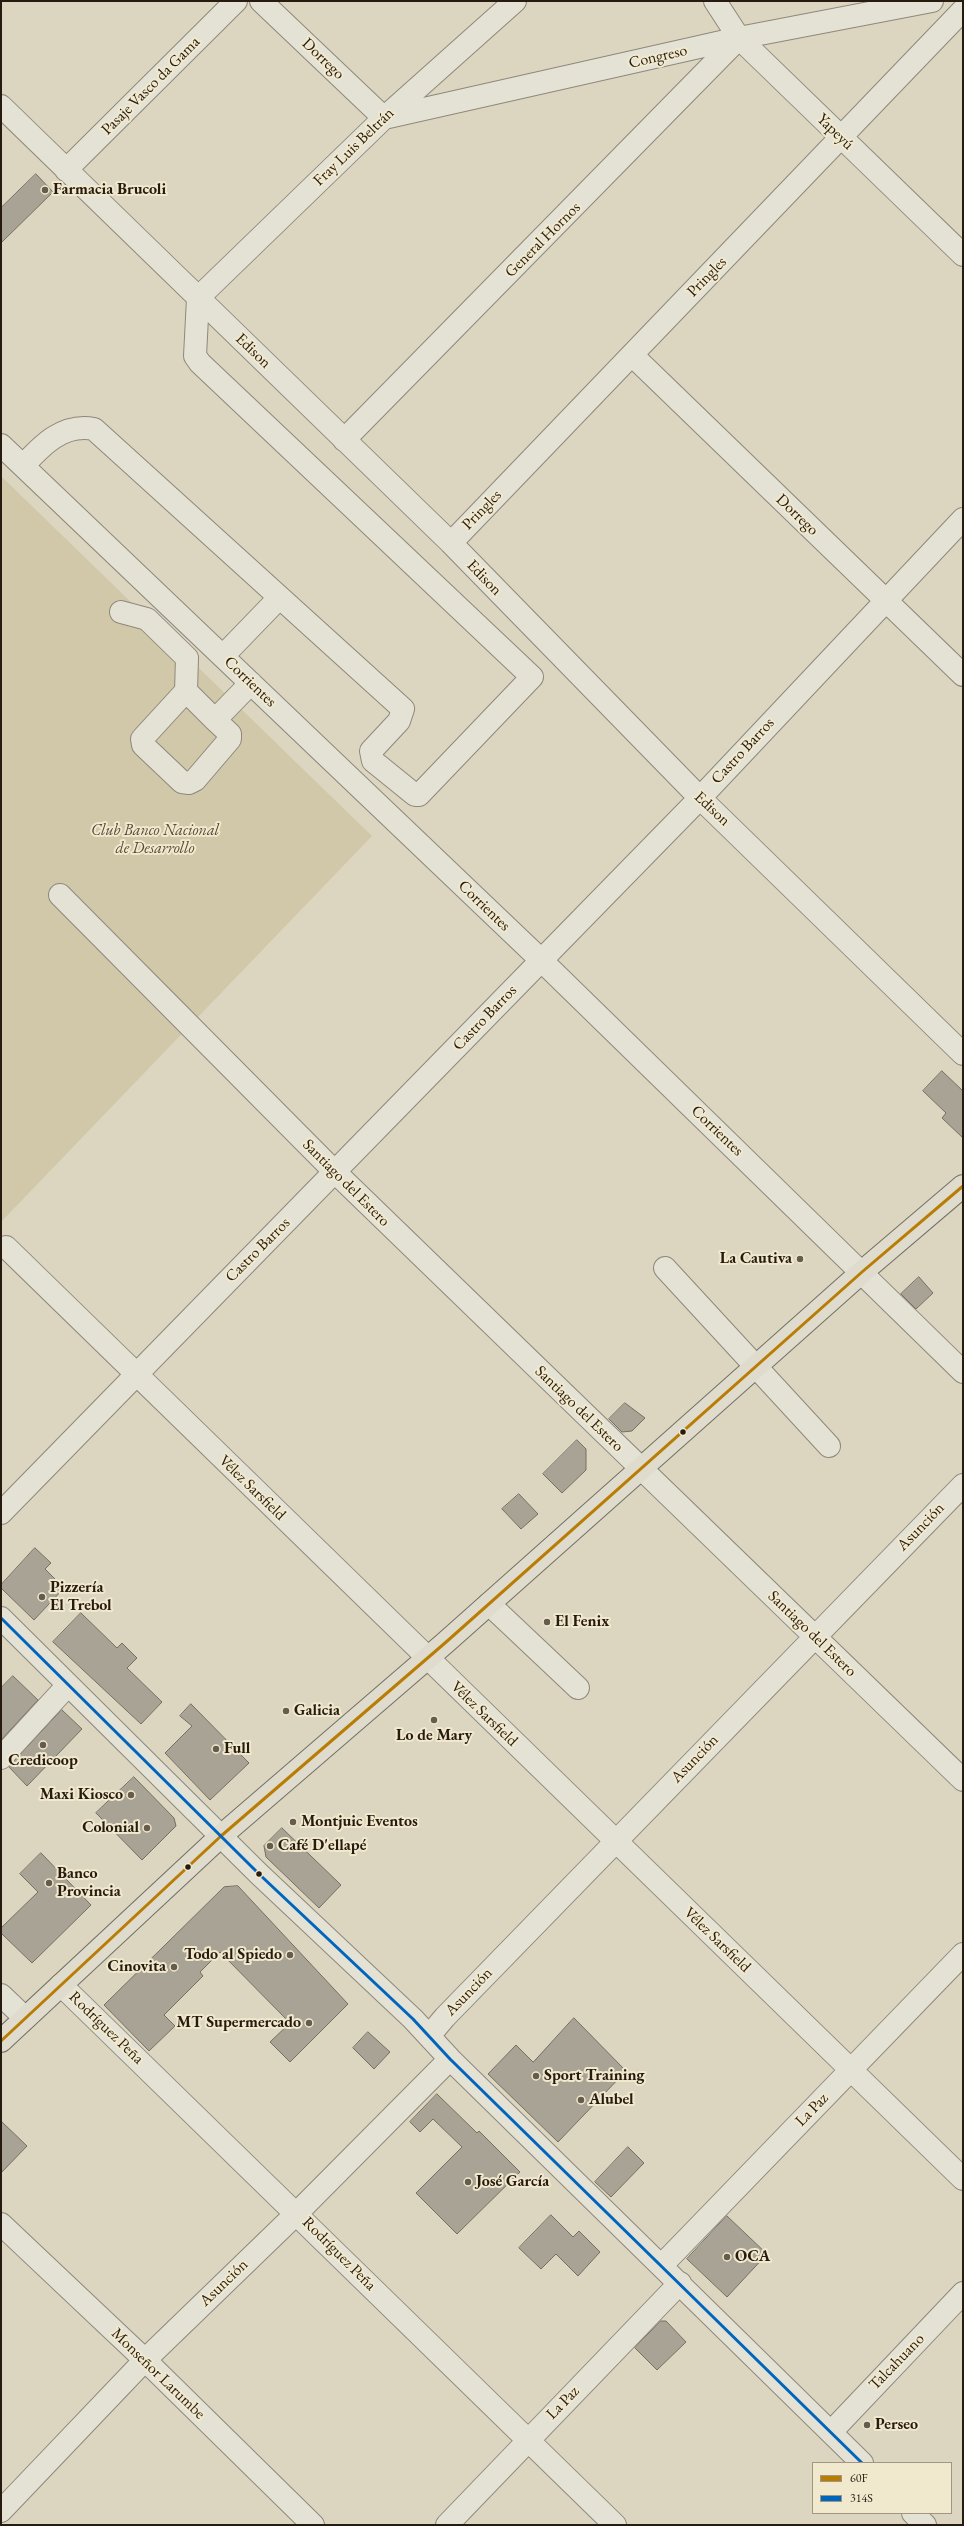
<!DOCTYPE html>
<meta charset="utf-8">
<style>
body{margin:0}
#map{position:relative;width:964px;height:2526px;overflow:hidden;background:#dcd6c0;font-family:"EB Garamond",serif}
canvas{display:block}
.frame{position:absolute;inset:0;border:2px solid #271a0f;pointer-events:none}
.legend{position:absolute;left:812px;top:2462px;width:140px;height:52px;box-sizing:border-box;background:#f1e9ce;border:1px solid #a09682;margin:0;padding:5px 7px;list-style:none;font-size:12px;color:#271a0f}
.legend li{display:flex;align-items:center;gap:8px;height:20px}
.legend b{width:20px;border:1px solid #a09682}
</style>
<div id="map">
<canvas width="964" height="2526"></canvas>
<div class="frame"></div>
<ul class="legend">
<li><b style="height:5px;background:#b97c04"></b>60F</li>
<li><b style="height:5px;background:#0065bd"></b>314S</li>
</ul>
</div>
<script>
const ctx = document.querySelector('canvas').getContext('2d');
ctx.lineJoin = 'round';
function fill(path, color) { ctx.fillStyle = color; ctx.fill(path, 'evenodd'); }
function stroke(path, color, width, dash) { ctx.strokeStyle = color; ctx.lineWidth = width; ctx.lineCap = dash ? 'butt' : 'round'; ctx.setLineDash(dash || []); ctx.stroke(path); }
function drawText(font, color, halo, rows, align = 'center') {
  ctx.font = font + ' "EB Garamond",serif'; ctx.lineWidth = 4; ctx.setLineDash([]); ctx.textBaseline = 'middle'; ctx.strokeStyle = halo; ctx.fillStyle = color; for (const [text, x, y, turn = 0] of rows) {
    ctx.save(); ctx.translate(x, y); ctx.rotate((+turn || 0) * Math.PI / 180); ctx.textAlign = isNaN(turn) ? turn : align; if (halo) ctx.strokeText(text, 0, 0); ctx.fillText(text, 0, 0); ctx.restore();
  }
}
fill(new Path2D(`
 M1,476L372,836L1,1222Z`), '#d1c8a9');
const building = new Path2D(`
 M36,174L53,192L1,243V208Z
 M942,1071L963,1091V1138L942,1118L946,1113L923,1091Z
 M919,1277L933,1293L916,1309L901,1294Z
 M625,1403L645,1418L632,1431L622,1432L609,1419Z
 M577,1440L586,1449V1470L562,1493L543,1474Z
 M519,1494L538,1514L521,1529L502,1509Z
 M35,1548L51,1563L45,1569L64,1588L34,1620L1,1588V1585Z
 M81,1613L117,1648L122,1643L137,1658L127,1668L162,1702L141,1724L53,1642Z
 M13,1676L38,1700L1,1740V1688Z
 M191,1704L249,1763L210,1800L165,1753L192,1726L180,1716Z
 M62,1710L82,1729L27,1786L9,1767Z
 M134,1777L174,1818L176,1826L142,1860L96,1813Z
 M282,1828L341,1885L319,1908L266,1857L264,1846Z
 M41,1853L91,1905L32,1963L1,1933V1928L38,1892L20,1874Z
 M238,1886L348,2004L290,2062L270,2042L290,2023L220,1952L200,1972L203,1976L164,2015L175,2026L149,2051L104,2005L224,1887Z
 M574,2018L626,2071L558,2142L488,2074L516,2045L533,2062Z
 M368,2032L390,2052L374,2069L353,2048Z
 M437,2094L477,2133L479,2131L520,2172L457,2234L416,2193L462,2147L433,2119L420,2132L410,2122Z
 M1,2121L27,2146L1,2173Z
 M628,2147L644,2163L611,2197L595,2182Z
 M551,2215L573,2237L579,2231L600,2252L578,2276L556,2254L541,2269L519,2248Z
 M727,2216L767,2254L727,2297L687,2259Z
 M661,2321H666L686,2342L657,2370L635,2348Z`);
fill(building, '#a9a395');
stroke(building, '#746f63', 1);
const minor = new Path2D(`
 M261,1L384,118L739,38L932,1
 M715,1L739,38L963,255
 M1,106L451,543L700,798L963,1054
 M66,170L236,1
 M632,355L963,675
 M344,440L739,38
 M1,445L541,960L963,1372
 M23,466C42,445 63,423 94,429L403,709L399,721L371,751L373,761L415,795H419L532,677L200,363L195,356L198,298L384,118L515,1
 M451,543L963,10
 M121,612L147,619L187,658L186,691L142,739L143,745L182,782L189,783L195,780L230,739V734L215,720L251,683
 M223,656L279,598
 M186,691L215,720
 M60,895L335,1172L963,1780
 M6,1247L963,2179
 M665,1268L829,1446
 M1,1513L700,798L963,519
 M489,1604L578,1688
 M1,1618L259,1874L413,2019L450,2059L862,2463
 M1,1758L68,1685
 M61,1985L615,2525
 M1,1995L25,2018
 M429,2036L445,2017L963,1485
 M1,2224L145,2360L313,2525
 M662,2265L963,1954
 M831,2432L963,2293
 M1,2511L145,2360L297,2213L450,2059
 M913,2513L925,2525
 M447,2525L680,2283`);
const major = new Path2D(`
 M1,2041L221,1836L445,1643L862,1272L963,1186`);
stroke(minor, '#8e887b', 24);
stroke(major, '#746f63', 24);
stroke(minor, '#e4e1d5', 22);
stroke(major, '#dfdcce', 22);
stroke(new Path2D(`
 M1,2041L221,1836L445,1643L862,1272L963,1186`), '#b97c04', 3);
stroke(new Path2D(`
 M1,1618L259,1874L413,2019L450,2059L862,2463`), '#0065bd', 3);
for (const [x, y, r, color] of [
 [45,190,4,"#665c4d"],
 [800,1259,4,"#665c4d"],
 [683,1432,3.5,"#271a0f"],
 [42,1597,4,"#665c4d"],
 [547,1622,4,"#665c4d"],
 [286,1711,4,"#665c4d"],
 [434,1720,4,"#665c4d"],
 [43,1745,4,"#665c4d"],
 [216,1749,4,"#665c4d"],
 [131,1795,4,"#665c4d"],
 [293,1822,4,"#665c4d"],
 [147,1828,4,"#665c4d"],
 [270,1846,4,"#665c4d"],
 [188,1867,3.5,"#271a0f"],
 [259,1874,3.5,"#271a0f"],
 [49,1883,4,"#665c4d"],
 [290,1955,4,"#665c4d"],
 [174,1967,4,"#665c4d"],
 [309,2023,4,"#665c4d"],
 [536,2076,4,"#665c4d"],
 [581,2100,4,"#665c4d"],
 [468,2182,4,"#665c4d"],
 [727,2257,4,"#665c4d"],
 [867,2425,4,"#665c4d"]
]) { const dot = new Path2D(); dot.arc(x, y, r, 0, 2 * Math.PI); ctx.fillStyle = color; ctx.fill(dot); stroke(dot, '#f1e9ce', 1.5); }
drawText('16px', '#271a0f', '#f1e9ce', [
 ["Congreso",658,57,-13],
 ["Dorrego",323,59,44],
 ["Pasaje Vasco da Gama",151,86,-45],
 ["Yapeyú",835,132,44],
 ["Fray Luis Beltrán",354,147,-44],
 ["General Hornos",543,240,-45],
 ["Pringles",707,277,-46],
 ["Edison",253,351,44],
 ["Pringles",482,510,-46],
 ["Dorrego",797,515,44],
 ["Edison",484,578,46],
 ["Corrientes",250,682,44],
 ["Castro Barros",743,751,-47],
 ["Edison",712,809,43],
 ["Corrientes",484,906,44],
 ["Castro Barros",485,1018,-46],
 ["Corrientes",717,1131,44],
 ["Santiago del Estero",346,1183,45],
 ["Castro Barros",258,1250,-45],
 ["Santiago del Estero",579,1409,44],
 ["Vélez Sarsfield",252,1488,44],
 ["Asunción",921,1527,-46],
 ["Santiago del Estero",812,1634,44],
 ["Vélez Sarsfield",484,1714,44],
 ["Asunción",695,1759,-46],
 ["Vélez Sarsfield",717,1940,44],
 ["Asunción",469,1992,-46],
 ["Rodríguez Peña",106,2028,44],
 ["La Paz",812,2110,-46],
 ["Rodríguez Peña",339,2254,45],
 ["Asunción",224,2283,-44],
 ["Talcahuano",897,2362,-46],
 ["Monseñor Larumbe",158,2374,44],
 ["La Paz",563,2403,-46]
]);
drawText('bold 16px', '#271a0f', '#f1e9ce', [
 ["Farmacia Brucoli",53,190],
 ["La Cautiva",792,1259,"right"],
 ["Pizzería",50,1588],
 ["El Trebol",50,1606],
 ["El Fenix",555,1622],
 ["Galicia",294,1711],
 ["Lo de Mary",434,1736,"center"],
 ["Full",224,1749],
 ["Credicoop",43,1761,"center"],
 ["Maxi Kiosco",123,1795,"right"],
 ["Montjuic Eventos",301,1822],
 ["Colonial",139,1828,"right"],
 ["Café D'ellapé",278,1846],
 ["Banco",57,1874],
 ["Provincia",57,1892],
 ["Todo al Spiedo",282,1955,"right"],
 ["Cinovita",166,1967,"right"],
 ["MT Supermercado",301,2023,"right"],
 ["Sport Training",544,2076],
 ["Alubel",589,2100],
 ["José García",476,2182],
 ["OCA",735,2257],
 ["Perseo",875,2425]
], 'left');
drawText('italic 16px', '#574b38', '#f1e9ce', [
 ["Club Banco Nacional",155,831],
 ["de Desarrollo",155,849]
]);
</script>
